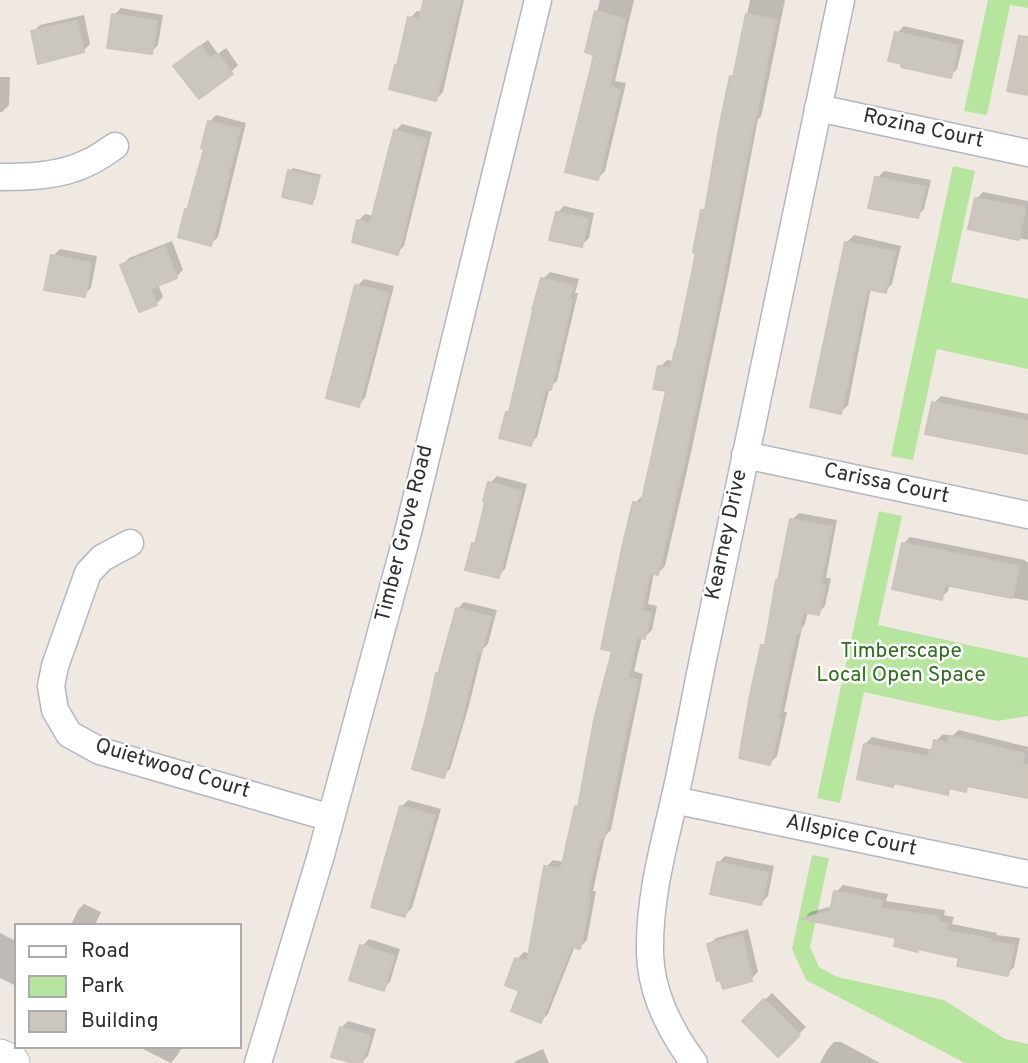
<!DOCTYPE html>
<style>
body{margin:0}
#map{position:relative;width:1028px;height:1063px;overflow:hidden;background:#efe9e1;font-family:Overpass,sans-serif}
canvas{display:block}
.legend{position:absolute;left:14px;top:923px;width:228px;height:126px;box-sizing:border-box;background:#fff;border:2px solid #ababab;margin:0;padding:9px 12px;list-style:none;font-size:21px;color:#2e2e2e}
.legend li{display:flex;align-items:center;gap:14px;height:35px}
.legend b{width:35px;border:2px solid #ababab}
</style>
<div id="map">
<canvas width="1028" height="1063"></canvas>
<ul class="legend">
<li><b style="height:9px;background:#fff"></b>Road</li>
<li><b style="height:19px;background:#b6e59e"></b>Park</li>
<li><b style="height:19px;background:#cbc7bf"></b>Building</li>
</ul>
</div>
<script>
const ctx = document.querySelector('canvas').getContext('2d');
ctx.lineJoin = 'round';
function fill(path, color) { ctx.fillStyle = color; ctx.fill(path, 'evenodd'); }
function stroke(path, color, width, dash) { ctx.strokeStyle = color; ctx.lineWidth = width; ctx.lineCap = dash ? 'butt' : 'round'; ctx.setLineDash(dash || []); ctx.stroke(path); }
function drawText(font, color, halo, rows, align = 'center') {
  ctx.font = font + ' Overpass,sans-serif'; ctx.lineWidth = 5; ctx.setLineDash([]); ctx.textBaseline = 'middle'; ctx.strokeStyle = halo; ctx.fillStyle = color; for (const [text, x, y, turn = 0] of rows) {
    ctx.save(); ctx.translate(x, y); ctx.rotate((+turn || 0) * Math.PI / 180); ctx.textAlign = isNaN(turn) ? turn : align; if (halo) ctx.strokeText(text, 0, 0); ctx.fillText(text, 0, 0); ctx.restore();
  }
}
fill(new Path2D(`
 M988,0H1028V8L1010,5L987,115L964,111Z
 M953,166L975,171L951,282L1028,299V369L937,349L913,460L891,456Z
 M879,511L902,516L878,625L1028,658V716L997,721L864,692L840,803L817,798Z
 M812,855L829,858L810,947L819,967L837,977L944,1000L1005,1039L1028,1044V1063H965L806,980L792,949Z`), '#b6e59e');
fill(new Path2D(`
 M426,0H464L443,92L436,99L400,63L410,18L417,11L423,12Z
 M600,0H634L615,81L626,83L605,171L598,178L596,53L587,51Z
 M750,0H785L761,117L758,119L728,276L691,453L665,566L658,573L654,572L648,604L657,606L652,630L645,637H642L634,671L643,674L611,830L605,836L593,891H596L587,940L580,947L575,946L548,1014L541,1021L522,990L517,959L524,952L531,954L546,867L553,860L565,862L576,807L580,803L614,650L635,503L642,496L645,497L668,390L660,367L667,360L674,361L698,251L703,210L707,206L732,77L735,74Z
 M121,8L163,15L158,45L151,52L114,15Z
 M84,15L90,44L83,51L33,32L40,25Z
 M904,26L964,40L957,69L950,76L904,63L897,33Z
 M208,40L218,54L226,48L238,65L231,72L182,59Z
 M0,77H10L9,105L2,112H0Z
 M216,115L246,123L218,237L211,244L187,210L190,207L206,148L209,122Z
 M402,124L432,132L404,246L397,253L358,221L365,214L374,216L395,131Z
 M293,168L321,175L315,199L312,203L290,171Z
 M884,171L931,180L924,209L917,216L877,178Z
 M983,192L1028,201V240L970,228L976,199Z
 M564,206L594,213L589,238L582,245L557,213Z
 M854,235L901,246L892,284L885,291L871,288L848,405L841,412L847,242Z
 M172,241L183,270L176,277L158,284L163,297L156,304L122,265L129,258Z
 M60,249L97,256L91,288L84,295L53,256Z
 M550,272L579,279L575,293H578L557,381L550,387L537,437L530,444L508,413L511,409L543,279Z
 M364,279L394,286L365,398L358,405L357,286Z
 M941,396L1028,414V453L934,403Z
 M497,476L527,484L505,569L498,576L473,544L478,540L490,483Z
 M799,513L837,520L826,578H831L825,606L818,613L808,611L805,624L802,628L784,712H787L777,756L770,763L763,645L767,641L792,520Z
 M910,537L1025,560V561L1028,562V601L950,584L948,591L941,598L903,544Z
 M464,602L497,610L488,644L483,649L468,709L450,769L443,776L430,710L438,674L441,671L457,609Z
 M959,730L1028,747V797L971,785L965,790L953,787L947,793L865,744L872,737L933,750L936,741L943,734L952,736Z
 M408,800L441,809L412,908L405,915L401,807Z
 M725,856L774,866L768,896L761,903L718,863Z
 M843,885L888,894L886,901L945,910L944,915L954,917L952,924L997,933L996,935L1020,938L1014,967L1007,974L961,956L920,947L917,950L898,936L805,918L810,912L833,906L836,892Z
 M84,904L101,912L95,925H71L78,910Z
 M748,929L758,972L751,979L709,945L716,938Z
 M0,933L16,941V986L0,978Z
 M369,939L400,949L390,982L383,989L362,946Z
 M772,993L806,1027L778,1054L744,1021Z
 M348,1021L376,1029L368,1056L361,1063H359L341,1028Z
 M834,1042H841L880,1063H820L827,1050Z
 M139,1047H182L177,1056L171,1063Z
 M543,1049L549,1063H514L516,1061Z`), '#0003');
const building = new Path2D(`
 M424,0H460L436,101L389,89L395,65H397L408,17L419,19Z
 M595,11L625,19L609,87L620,90L598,180L565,172L594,55L585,52Z
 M112,14L157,21L152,54L107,48Z
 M746,14L776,20L754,126L753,125L722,284L684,462L658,575L650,573L642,611L651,613L645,639L637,637L628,678L638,680L627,727L604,839L600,838L587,897L590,898L580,949L571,947L541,1023L511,1011L519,991L505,985L515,958L527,962L544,866L561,869L575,806L578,807L594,720L612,651L601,649L624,539L633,502L641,504L666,391L653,389L658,366L671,368L675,349H676L696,253L693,252L701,210H705L721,118L730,76L733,77Z
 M77,21L84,52L38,64L31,31Z
 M895,32L958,46L951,78L901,67L902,64L888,61Z
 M1019,36L1028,37V95L1007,91Z
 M200,46L211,59L218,54L233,74L199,99L173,66Z
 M208,121L240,129L211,246L178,237L185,209L187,210L204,149L201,148Z
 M394,130L426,139L398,255L352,242L357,220L370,224Z
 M288,170L319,178L312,204L282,197Z
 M875,177L925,187L918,218L868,208Z
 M975,198L1025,208L1019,240L968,229Z
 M556,212L588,219L582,247L549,240Z
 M845,242L895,252L886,293L867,289L841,414L810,407Z
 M165,247L177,278L150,289L157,305L139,312L120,265Z
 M51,255L91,263L85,297L44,290Z
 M541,278L573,286L569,300H572L551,390L546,388L531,446L499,438L506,412H509L533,310H532Z
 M355,285L388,293L359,407L326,398Z
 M932,402L1028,421V454L925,434Z
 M488,482L521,491L499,578L465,570L472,543L475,544L485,502L483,501Z
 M790,519L832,527L820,584L825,585L819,615L803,612L799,633H796L778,718L781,719L770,765L739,758L750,695L761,645H765L776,580H778Z
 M902,543L1019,566L1012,598L945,585L942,600L892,589Z
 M456,608L491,617L481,653L478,652L462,718L444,778L412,769L428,710L436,673L438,674Z
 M950,736L1024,754L1022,764L1028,765V798L967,786L966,792L949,788L948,795L894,783L893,787L857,779L864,744L929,757L930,750H932L934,740L948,743Z
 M400,806L435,816L405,917L371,907Z
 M717,862L768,873L761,905L710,894Z
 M834,891L882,901L880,908L939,917L938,922L948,924L946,931L991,939L990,942L1014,945L1008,976L957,966L959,958L918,949V952L894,946L896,938L802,919L830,911Z
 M742,935L752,981L723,989L720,980L717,981L707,944Z
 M360,945L394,956L384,991L349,980Z
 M764,999L800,1035L778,1057L742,1021Z
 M340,1027L370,1036L362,1063H353L331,1057Z`);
fill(building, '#cbc7bf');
stroke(building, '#cbc5ba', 2);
const street = new Path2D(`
 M818,108L1028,153
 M0,177C29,177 61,176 87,163C97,159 106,152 115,146
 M745,455L1028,515
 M130,543L102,558L88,573L55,666L51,686L55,710L69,734L100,751L331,818
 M674,800L1028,874
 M258,1063L321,855L408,532L538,0
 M694,1063C671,1032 651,993 650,953C649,900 662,852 674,801C686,749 695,697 706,645C750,430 794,215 841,0`);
const secondary = new Path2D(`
 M0,1058L11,1063`);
stroke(street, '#b4b7c1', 29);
stroke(secondary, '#b4b7c1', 39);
stroke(street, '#fff', 26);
stroke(secondary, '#fff', 37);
drawText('21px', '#2e2e2e', '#fff', [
 ["Rozina Court",923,130,12],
 ["Carissa Court",886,485,12],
 ["Timber Grove Road",406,534,-76],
 ["Kearney Drive",728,535,-78],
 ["Quietwood Court",172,770,17],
 ["Allspice Court",851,837,12]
]);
drawText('21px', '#2c6e1b', '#fff', [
 ["Timberscape",901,653],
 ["Local Open Space",901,677]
]);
</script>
